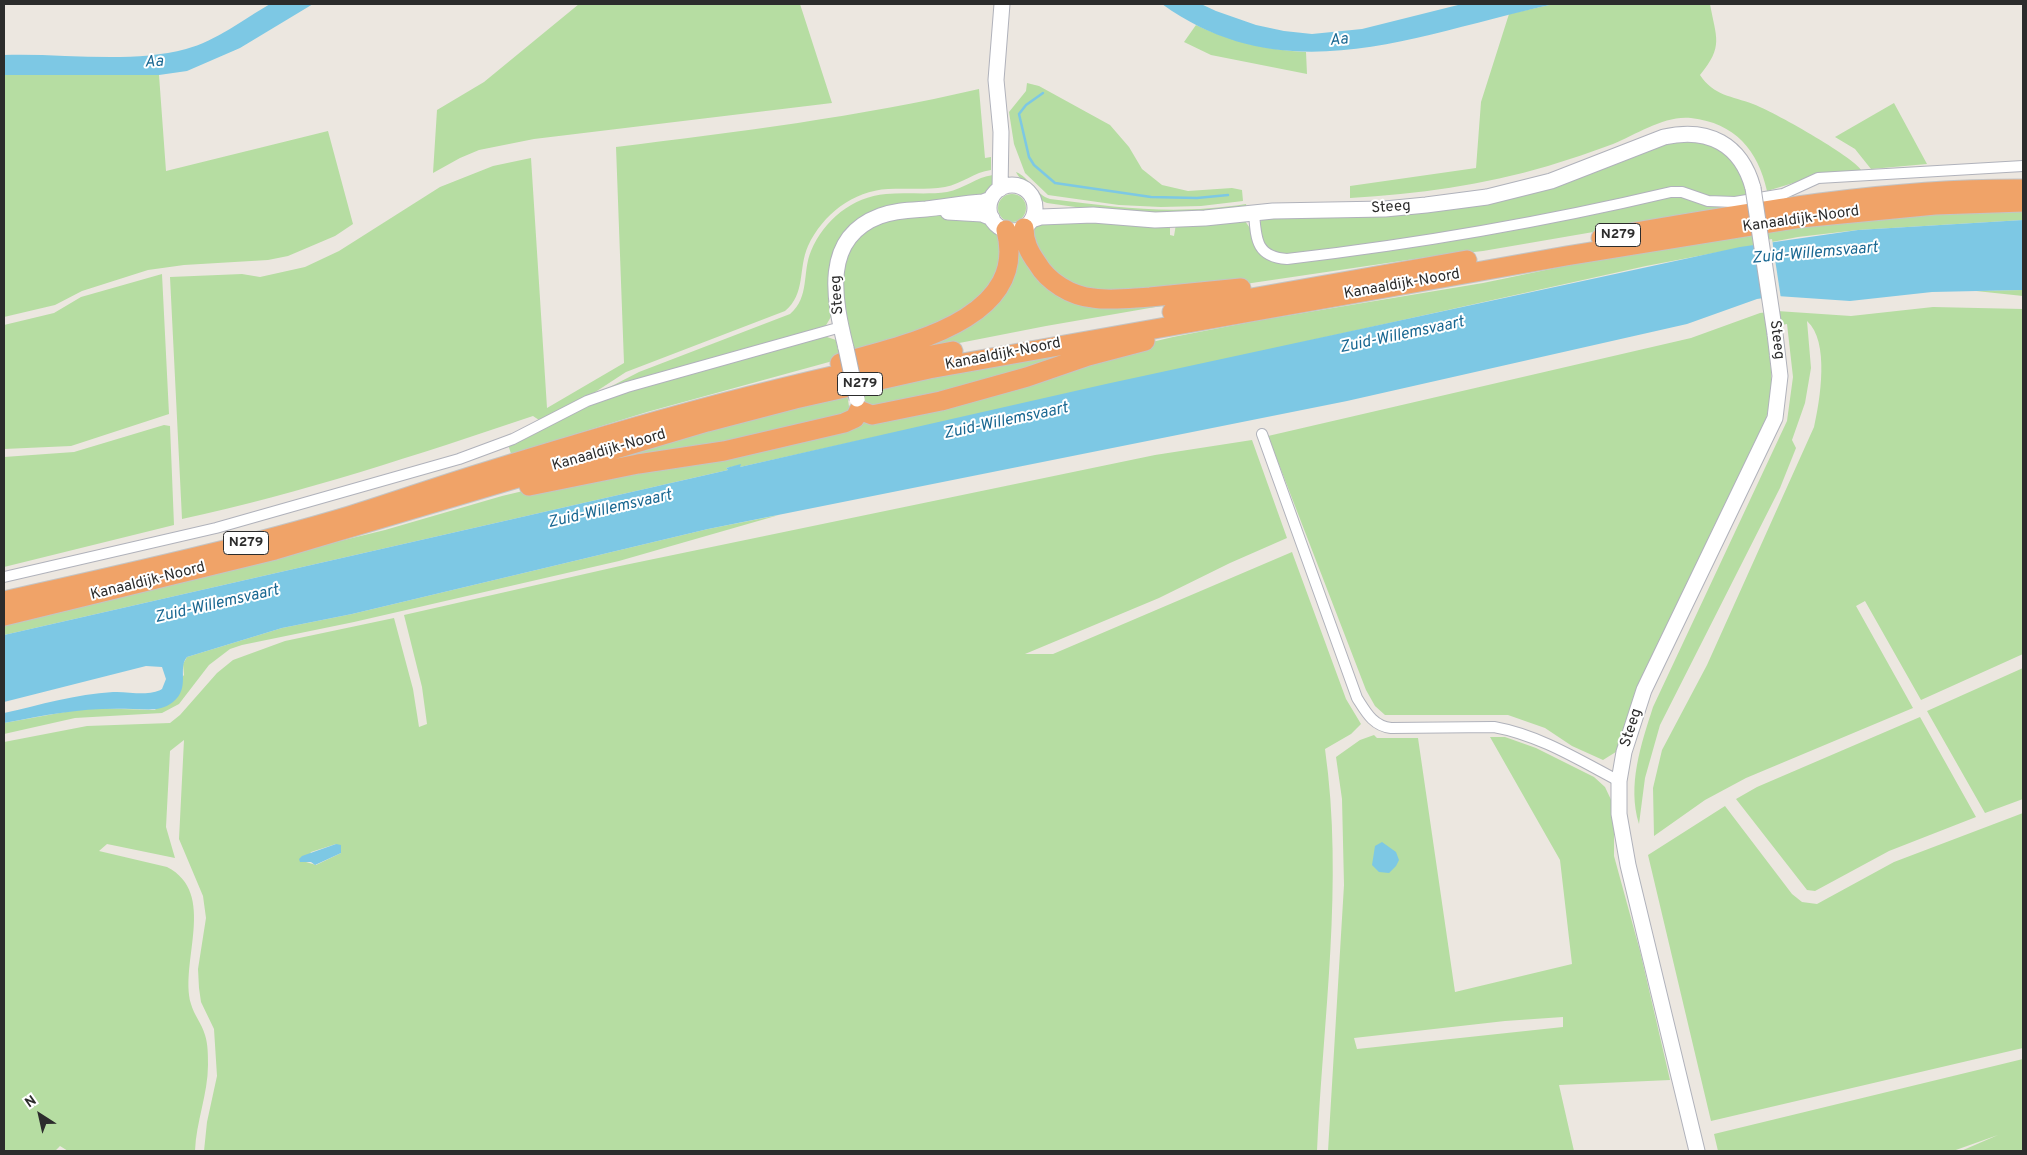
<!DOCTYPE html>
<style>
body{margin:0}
#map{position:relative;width:2027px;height:1155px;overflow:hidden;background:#ece7e0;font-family:Overpass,sans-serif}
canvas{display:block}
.frame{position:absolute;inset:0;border:5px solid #2c2c2c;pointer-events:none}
.north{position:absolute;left:15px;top:1090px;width:50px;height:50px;-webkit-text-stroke:4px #fff;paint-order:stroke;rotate:325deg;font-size:14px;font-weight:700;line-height:20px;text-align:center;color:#2c2c2c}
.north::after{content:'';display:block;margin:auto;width:18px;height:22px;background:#2c2c2c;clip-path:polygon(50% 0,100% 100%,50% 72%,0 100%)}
</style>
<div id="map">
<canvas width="2027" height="1155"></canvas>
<div class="frame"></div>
<div class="north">N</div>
</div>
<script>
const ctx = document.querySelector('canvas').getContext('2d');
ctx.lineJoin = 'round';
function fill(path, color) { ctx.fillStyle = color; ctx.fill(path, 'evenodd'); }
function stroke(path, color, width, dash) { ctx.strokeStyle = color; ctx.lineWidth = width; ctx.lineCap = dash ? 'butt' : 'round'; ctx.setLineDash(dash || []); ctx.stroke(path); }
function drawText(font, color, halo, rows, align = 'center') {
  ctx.font = font + ' Overpass,sans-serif'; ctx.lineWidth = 4; ctx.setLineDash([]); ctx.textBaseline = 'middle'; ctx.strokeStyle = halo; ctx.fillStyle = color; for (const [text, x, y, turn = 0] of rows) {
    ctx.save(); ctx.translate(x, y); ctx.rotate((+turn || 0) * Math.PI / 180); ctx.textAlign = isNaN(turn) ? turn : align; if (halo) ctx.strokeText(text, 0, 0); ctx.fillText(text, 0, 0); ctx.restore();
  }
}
fill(new Path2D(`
 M579,4H800L832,103L534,139L479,150L460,158L433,173L437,110L484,82Z
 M1554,4H1710C1716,38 1724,46 1700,75C1714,96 1732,96 1753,104C1772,111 1853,156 1862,171L1826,173L1767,191C1758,150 1735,123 1691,118C1665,115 1637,134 1613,144C1592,152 1570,159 1548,166C1483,185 1418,194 1350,198V186L1476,168L1481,102L1509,14Z
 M1196,25C1232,42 1267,50 1306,52L1307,74L1211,55L1184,42Z
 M4,75H159L166,171L328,131L353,224L335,236L288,256L268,260L184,265L148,270L82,291L55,305L4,317Z
 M1027,83L1039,86L1110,125L1129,147L1142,169L1162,185L1188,191L1232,188L1242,190L1243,201L1201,206L1161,207L1119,205L1048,195L1025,173L1014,144L1009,112L1026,91Z
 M979,89L985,158L991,157V170C974,172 962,184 945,187C926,190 907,188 888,189C853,191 823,214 808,246C798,268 806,294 785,311L626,372L580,402L542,422L533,416C417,455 302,493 182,519L170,277L242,274L260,277L305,267L339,251L440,187L493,166L531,158L547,408L624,363L616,147C737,132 859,117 979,89Z
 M1894,103L1927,164L1871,169L1855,149L1835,137Z
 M1695,139C1727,153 1742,159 1747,197L1731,199L1701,195L1630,199L1407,241L1278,255L1263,245L1259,224L1263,218L1427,208L1667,141Z
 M1016,172C1029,177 1036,195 1050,199C1120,208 1176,215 1246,204L1247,209L1205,215L1104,211L1047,203C1038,200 1020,180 1016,172Z
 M993,175L997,184L989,193L852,225L832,315L825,327L606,389L639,372L790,314C810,297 802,272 811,251C824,220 852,197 886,194C906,192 927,195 947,192C964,189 976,177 993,175Z
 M998 208a14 14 0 1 1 28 0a14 14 0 1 1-28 0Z
 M1677,196L1727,206V209L1483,251L1428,257L1245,284L1126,296L1065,285L1029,242L1033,226L1044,221L1167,224L1170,227V235L1174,236L1176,224L1245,221L1273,261Z
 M2023,209V220L1858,230L1798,237L1646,266L740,467V465L726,468L728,470L4,635V623L385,530L502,496L1173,337L1261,320L1483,283L1594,260L1857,216Z
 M923,215L979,217C1000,227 1001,240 1005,261L974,309L854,355L841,281L848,252L858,237L885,220Z
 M1013,235L1060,289L1242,292L1046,326L842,366L978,315Z
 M162,274L169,414L71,446L4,449V325L54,313L81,297Z
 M2023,290V296L1976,291Z
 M1933,307L2023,309V654L1921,700L1865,601L1856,606L1913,708L1746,778L1705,800L1654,836L1653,788L1662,750L1707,665L1814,427C1820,401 1830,341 1807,321L1811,368L1805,403L1792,440L1796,448L1780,488L1660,725L1645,778L1639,824C1627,785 1641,745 1653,707L1787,421L1793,377L1787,324L1766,328C1772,372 1776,392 1761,435L1619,750L1603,760L1572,746L1545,728L1508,715H1385L1375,706L1366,690L1268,436L1691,338L1760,313L1777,311L1851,316Z
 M1150,335L900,407L866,405L862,389Z
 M824,336L836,340L840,359L647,412L511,454L508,444L609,397Z
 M847,393L850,413L723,448L568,468Z
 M164,425L170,426L174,525L4,567V457L74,452Z
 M1252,440L1287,538L1230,563L1159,598L1025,654H1053L1292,552L1346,699L1361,724L1351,734L1325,749C1344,883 1323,1018 1317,1151H204L207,1122L217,1076L214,1029L201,1002L199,988L198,969L206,918L203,896L179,839L184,740L170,751L166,827L175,858L107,844L99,851L167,867C218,893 179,962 191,1004C194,1015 202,1024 205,1035C208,1044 208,1056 208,1065C208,1094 196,1122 195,1151H68L60,1146L55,1151H4V742L87,726L170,723L180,715L217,673L233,660L285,641L394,618L413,689L419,727L427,724L422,687L404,615L620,566L1155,455ZM336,844L341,853L316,865L306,862L311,852Z
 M779,515L619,561L354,622L242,645L230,649L209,665L179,704L162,713L75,718L4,734V723L87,708L155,710L184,675L183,664L187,657L282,628L352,614L708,529Z
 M2023,668V799L1985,813L1927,711Z
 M1920,717L1976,817L1889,851L1815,891L1807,890L1736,799L1757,787Z
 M1374,735L1377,738H1418L1455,992L1572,964L1560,860L1490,737H1505L1536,748L1594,777L1605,787L1614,806V856L1640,951L1670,1080L1559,1085L1574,1151H1328L1344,885L1342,799L1336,757L1360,740ZM1563,1017V1027L1357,1049L1354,1038L1505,1021Z
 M1725,806L1792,894L1802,902L1817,904L1894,862L2023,813V1048L1711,1121L1648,855Z
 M2023,1059V1151H1961L1998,1135L1953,1151H1718L1714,1134Z`), '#b6dda2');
fill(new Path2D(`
 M270,4H313L240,48L187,71L159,75H4V55C63,53 130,64 186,49C216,41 244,19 270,4Z
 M1162,4H1201L1216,11L1256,25L1284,31L1312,34L1362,29L1462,4H1554C1419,33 1288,95 1162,4Z
 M2023,220V290L1932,292L1850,301L1777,296L1757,299L1687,324L1347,401L708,529L352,614L282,628L187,657C177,668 191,688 173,702C161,712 147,709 133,709C85,707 50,714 4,723V713C40,705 76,694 113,692C128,691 149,697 162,689L166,679L162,667L146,666L4,702V635L728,470L726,468L741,464L740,467L1106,384L1740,247L1858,230Z
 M1382,842L1396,852L1399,860L1396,866L1389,873L1379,872L1372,865L1375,846Z
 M336,844L341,845V853L315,865L311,862H300L299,859L302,856Z`), '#7dc8e4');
fill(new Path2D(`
 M1772,239L1781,299L1777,298L1754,242Z`), '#ece7e0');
stroke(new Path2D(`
 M1043,93L1026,105L1019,114L1029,157L1034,165L1055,183L1151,197L1197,198L1228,195`), '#7dc8e4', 2.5);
const street = new Path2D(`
 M1254,213C1256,239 1256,257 1287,259C1417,244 1544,222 1671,192H1682L1708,201L1735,202L1783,194L1818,178L2023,166
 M1262,434L1357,698C1366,712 1373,726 1391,728L1494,727C1539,735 1579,760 1619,781
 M4,577L216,528L459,459L513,439L587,401L627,387L841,327`);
const secondary = new Path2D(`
 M989 208a23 23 0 1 1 46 0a23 23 0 1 1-46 0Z
 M1000,189L1001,132L996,80L1002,4
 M948,212L982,214L992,218
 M1032,220L1041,217L1093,215L1155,220L1205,218L1273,211L1385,209L1426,205L1487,197L1551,181L1664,137C1708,127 1741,144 1753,188
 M846,348C834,300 821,238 880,216C895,210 911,210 926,209C945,207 964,203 983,202L991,199
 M1697,1151L1628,865L1619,814V781L1624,752L1644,690L1775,418L1780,376L1775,334`);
const highway = new Path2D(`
 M1024,228C1024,242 1029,252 1037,263C1048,282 1071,296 1093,298C1112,301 1131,298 1150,297C1181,294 1211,291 1241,288
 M1601,238C1741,214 1880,188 2023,189
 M1172,312L1467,260
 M840,363C902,345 1030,321 1006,230
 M529,486L638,464L724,451L844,423L855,418L859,410L872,415L941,401L1027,377L1088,356L1145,341
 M4,601C119,575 235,550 349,516C394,502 439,486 485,472C639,424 794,380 953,351
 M4,616L275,550L707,422L795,399L929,369L1566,256L1800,218L1935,205L2023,202`);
stroke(street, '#b0b2bb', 12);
stroke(secondary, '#b0b2bb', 17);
stroke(highway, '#c4c4c4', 21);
stroke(street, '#fff', 10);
stroke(secondary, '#fff', 15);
stroke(highway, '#f0a368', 19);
const secondaryBridge = new Path2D(`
 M1753,188L1775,334
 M846,348L857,399`);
stroke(secondaryBridge, '#b0b2bb', 17, []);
stroke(secondaryBridge, '#fff', 15);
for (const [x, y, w] of [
 [1618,235,45],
 [860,384,45],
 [246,543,45]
]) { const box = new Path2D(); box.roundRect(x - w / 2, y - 11.5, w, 23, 4); ctx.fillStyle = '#fff'; ctx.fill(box); stroke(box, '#2c2c2c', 1); }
drawText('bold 14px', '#2c2c2c', null, [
 ["N279",1618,235],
 ["N279",860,384],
 ["N279",246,543]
]);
drawText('15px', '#2c2c2c', '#fff', [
 ["Steeg",1391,208,-4],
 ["Kanaaldijk-Noord",1801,220,-8],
 ["Kanaaldijk-Noord",1402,285,-10],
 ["Steeg",838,295,-94],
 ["Steeg",1776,340,83],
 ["Kanaaldijk-Noord",1003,355,-11],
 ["Kanaaldijk-Noord",609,451,-16],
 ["Kanaaldijk-Noord",148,582,-14],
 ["Steeg",1632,728,-72]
]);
drawText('italic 16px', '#1a6892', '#fff', [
 ["Aa",1339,41,-6],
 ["Aa",154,63,-2],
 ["Zuid-Willemsvaart",1815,254,-5],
 ["Zuid-Willemsvaart",1402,336,-12],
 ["Zuid-Willemsvaart",1006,422,-12],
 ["Zuid-Willemsvaart",610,510,-13],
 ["Zuid-Willemsvaart",217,605,-13]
]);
</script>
